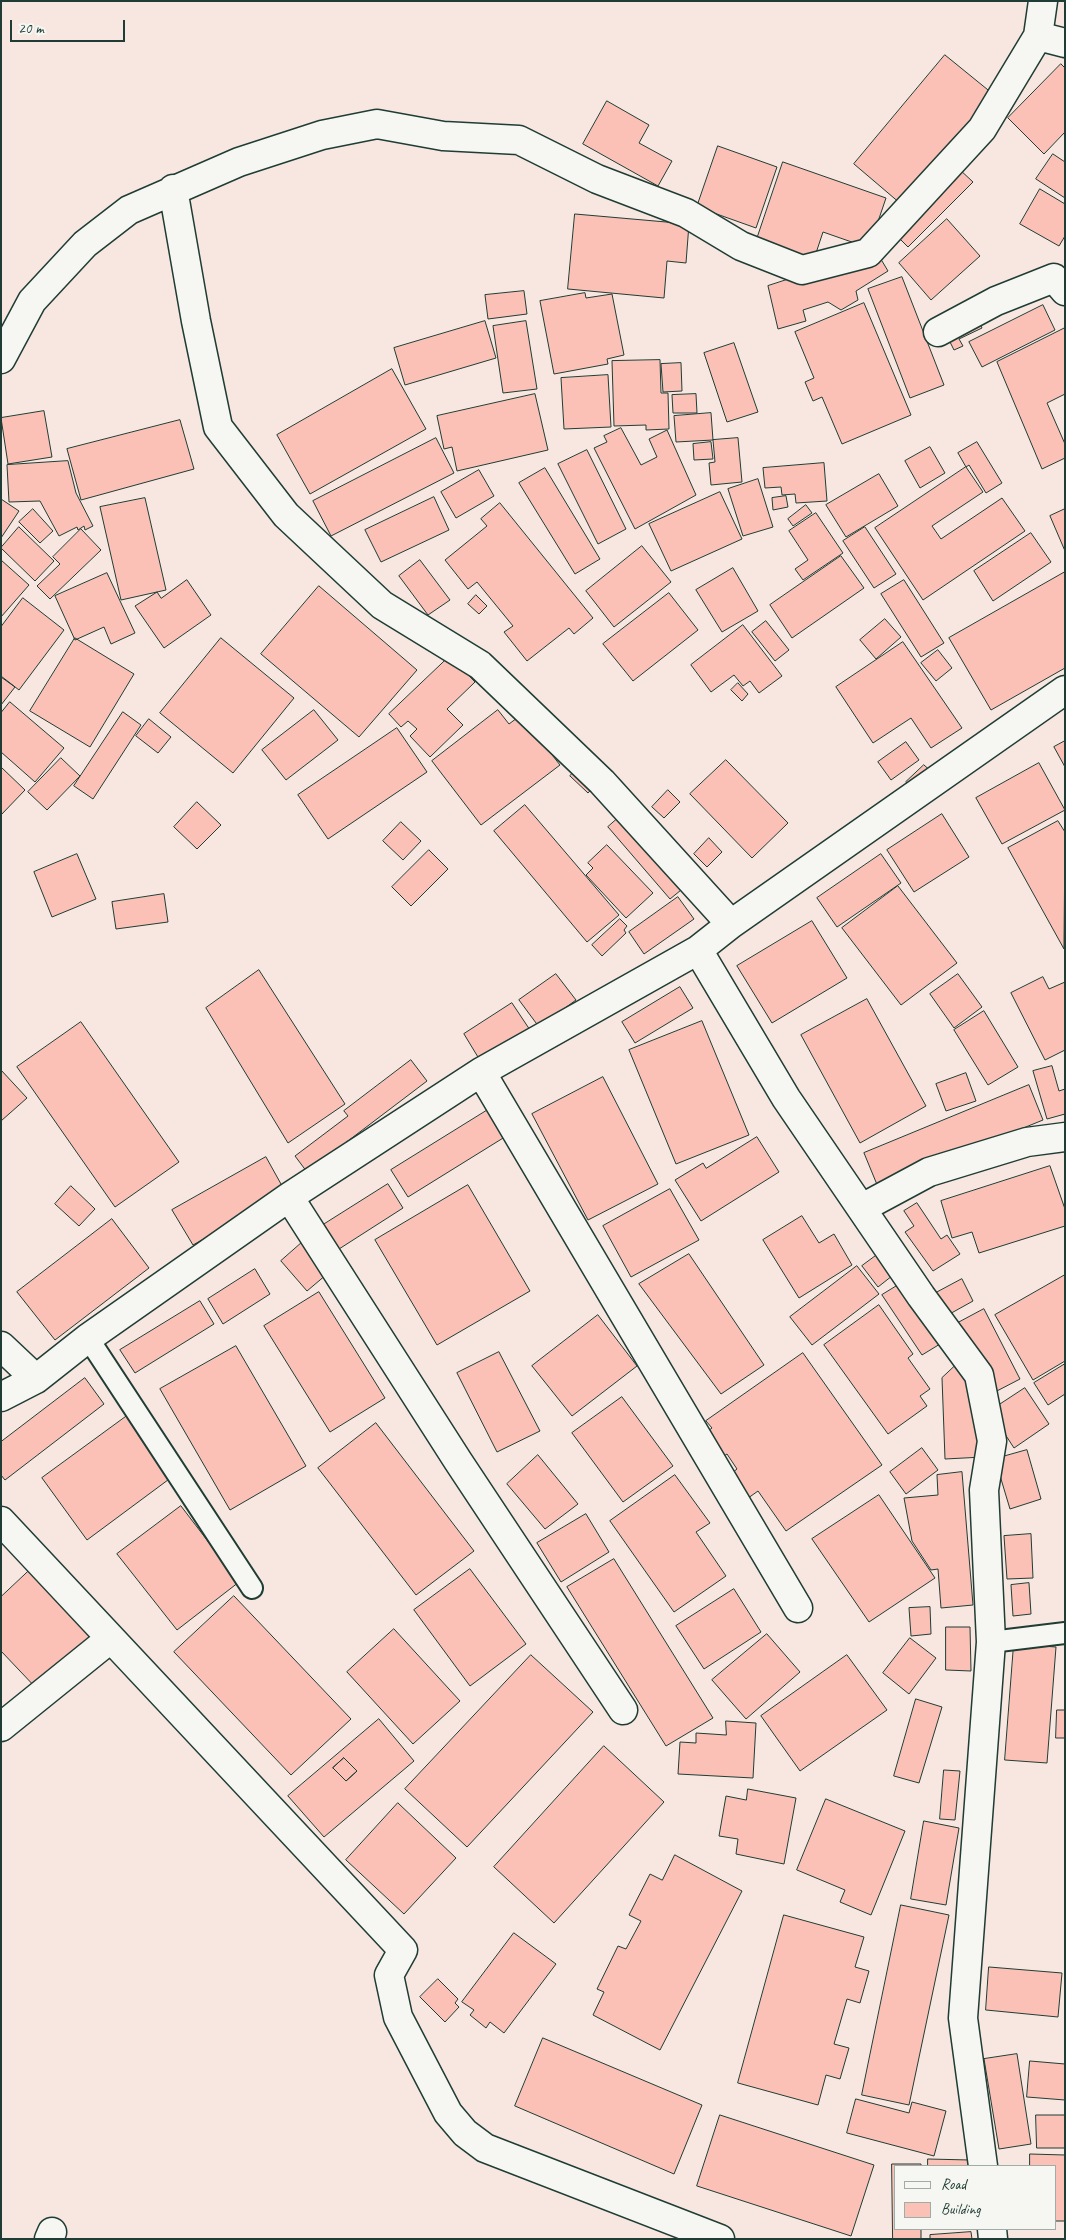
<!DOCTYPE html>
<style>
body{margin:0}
#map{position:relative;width:1066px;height:2240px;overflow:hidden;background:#f8e6e0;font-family:Caveat,sans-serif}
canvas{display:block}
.frame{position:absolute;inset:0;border:2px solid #1f3d34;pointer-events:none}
.legend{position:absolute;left:894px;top:2165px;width:162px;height:65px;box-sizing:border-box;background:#f6f6f2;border:1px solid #a0aca6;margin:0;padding:6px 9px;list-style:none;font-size:15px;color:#1f3d34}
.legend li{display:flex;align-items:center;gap:10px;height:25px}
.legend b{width:25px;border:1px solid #a0aca6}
.scale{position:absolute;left:10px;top:20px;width:115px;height:22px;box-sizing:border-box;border:2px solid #1f3d34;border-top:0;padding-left:6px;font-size:15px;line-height:18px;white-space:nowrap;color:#1f3d34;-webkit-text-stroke:4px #f6f6f2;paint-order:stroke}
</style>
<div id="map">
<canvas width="1066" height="2240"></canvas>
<div class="frame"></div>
<ul class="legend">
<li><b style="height:6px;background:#f6f6f2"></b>Road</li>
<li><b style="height:14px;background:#fbc0b6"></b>Building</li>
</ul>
<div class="scale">20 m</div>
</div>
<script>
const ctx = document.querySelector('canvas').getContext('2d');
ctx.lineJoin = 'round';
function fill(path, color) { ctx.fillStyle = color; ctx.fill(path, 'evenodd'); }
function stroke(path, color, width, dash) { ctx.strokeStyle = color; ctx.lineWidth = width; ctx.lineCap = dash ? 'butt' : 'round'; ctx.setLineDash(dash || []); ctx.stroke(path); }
const building = new Path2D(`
 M945,55L993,94L901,204L854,164Z
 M1061,64L1065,68V132L1044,154L1008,118Z
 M607,101L649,125L639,143L672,161L658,186L583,144Z
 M718,146L777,167L756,228L697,207Z
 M1053,154L1065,162V198L1036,179Z
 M783,162L886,198L869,248L823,232L814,259L757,239Z
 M958,168L973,182L908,247L893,232Z
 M1040,189L1065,204V236L1059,246L1020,224Z
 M575,214L689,224L686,263L667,261L664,298L568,289Z
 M947,219L980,256L931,300L899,263Z
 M876,251L888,271L856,291L858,300L841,310L828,302L803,310L806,321L778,329L768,286Z
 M902,277L944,385L910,398L868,289Z
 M524,291L527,314L488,319L485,295Z
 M585,293L586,298L612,294L624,355L607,359L608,364L554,374L540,301Z
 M864,303L911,415L842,444L822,397L813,401L805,382L814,378L795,332Z
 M1043,305L1055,330L982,367L969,342Z
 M977,317L982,328L959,339L963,346L954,350L945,332Z
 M485,321L496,358L405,385L394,348Z
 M526,321L537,389L503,393L493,326Z
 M1065,328V394L1047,403L1065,444V458L1042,469L997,362Z
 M734,343L758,412L727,422L704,353Z
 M660,360L661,393H668L669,429L646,430V425L614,426L612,361Z
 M681,363L682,391L663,392L661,364Z
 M392,369L426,429L310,494L277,435Z
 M608,375L611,427L564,429L561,378Z
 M535,394L548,450L457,471L452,447L444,449L437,416Z
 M696,394L697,413H673L672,395Z
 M44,411L52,457L8,464L1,418Z
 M711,413L713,440L676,442L674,416Z
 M180,420L194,469L81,500L67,449Z
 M621,428L641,465L657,457L649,439L667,430L696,495L635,529L594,448L607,442L604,436Z
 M436,438L454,473L331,536L313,501Z
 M738,438L742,482L711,485L709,463L715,462L713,440Z
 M711,442L713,459L694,460L693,444Z
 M977,442L1002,483L986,493L969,465L966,467L958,453Z
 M930,447L945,473L920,488L905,461Z
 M587,450L626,529L598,544L558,464Z
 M68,461L76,493L93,526L85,530L84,526L78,530L77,527L59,536L40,501L9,502L7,465Z
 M824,463L827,501L796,503L795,494L782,495L781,487L765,488L763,468Z
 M966,467L983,492L932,526L941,539L1002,498L1025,531L923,600L875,528Z
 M545,468L600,559L575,574L519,483Z
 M479,470L494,496L456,518L441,492Z
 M879,474L898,506L846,537L826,505Z
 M758,479L773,527L743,536L728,489Z
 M720,492L742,539L671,571L649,524Z
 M786,496L788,507L773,510L772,498Z
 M434,497L449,530L381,562L365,530Z
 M145,498L166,590L121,600L100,507Z
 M1,499L19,511L1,538Z
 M500,503L593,618L574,634L569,628L527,661L504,632L513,626L477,582L468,589L445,560L487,526L481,519Z
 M806,505L812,513L793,526L788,519Z
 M33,509L53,531L40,543L19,522Z
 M1065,509V551L1050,516Z
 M816,513L843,553L803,580L795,569L808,560L789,531Z
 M19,527L54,561L35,581L1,548Z
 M865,527L896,574L874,588L843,541Z
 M81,529L101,550L50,599L37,586L60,564L53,557Z
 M1031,533L1051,562L993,601L974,571Z
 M642,546L671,582L614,627L586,591Z
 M841,556L864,588L792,638L770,605Z
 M1,560L29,585L1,617Z
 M420,560L450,600L428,615L399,576Z
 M733,568L758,611L722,632L696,590Z
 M1065,572V668L991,710L949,638Z
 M107,573L135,633L111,644L104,627L75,640L55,596Z
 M187,580L211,615L164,648L135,606L157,592L161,598Z
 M904,580L944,643L921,657L881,594Z
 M319,586L417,670L359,737L261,654Z
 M669,593L698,630L633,681L603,644Z
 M476,595L487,606L479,614L468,604Z
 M23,598L64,630L19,690L1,676V627Z
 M885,619L901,637L876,659L860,640Z
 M766,621L789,650L775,661L752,632Z
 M743,625L782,676L759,693L750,681L743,686L734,675L711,692L691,665Z
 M75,638L134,674L90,747L30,711Z
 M221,638L294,698L233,773L160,713Z
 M903,642L962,728L931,748L911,718L873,743L836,687Z
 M938,650L952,668L936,681L921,663Z
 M450,656L475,682L447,709L463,725L430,757L410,736L417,729L408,721L401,727L389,714Z
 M1,677L15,687L1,705Z
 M738,683L748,694L742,701L731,690Z
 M10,702L64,748L35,782L1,752V713Z
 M314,710L338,740L286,780L262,750Z
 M498,710L509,724L521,715L560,765L481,825L432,761Z
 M123,712L141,725L93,799L74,786Z
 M149,719L171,737L158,753L136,736Z
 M397,728L427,772L328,839L298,795Z
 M1065,741V767L1054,747Z
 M906,742L919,760L891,780L878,762Z
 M61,758L80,776L47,810L28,792Z
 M726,760L788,823L752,858L690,794Z
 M1039,763L1065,810L1002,844L976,798Z
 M924,765L933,773L914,791L906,782Z
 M1,767L25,790L1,815Z
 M579,767L596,784L588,793L570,776Z
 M668,790L680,802L664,818L652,807Z
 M197,802L221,825L197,849L174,827Z
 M525,805L619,915L587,942L494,831Z
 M624,813L686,886L670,899L608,827Z
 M942,814L969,857L914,892L887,850Z
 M1058,821L1065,832L1064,949L1008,848Z
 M401,822L421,841L403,860L383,841Z
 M709,838L722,852L707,867L694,854Z
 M607,845L653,893L626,918L586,875L593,868L588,863Z
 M429,850L448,869L411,906L392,887Z
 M77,854L96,899L52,917L34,872Z
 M881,854L901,883L837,927L817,898Z
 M898,886L957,963L901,1005L842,928Z
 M164,894L168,922L116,929L112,902Z
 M678,897L694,919L644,954L629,932Z
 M620,919L627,926L624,930L626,933L602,956L592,945Z
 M812,921L847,978L772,1023L737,966Z
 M259,970L345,1104L288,1143L206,1008Z
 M556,974L576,1000L539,1027L519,1000Z
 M958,974L982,1007L954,1028L930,994Z
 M1043,977L1049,989L1065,982V1050L1045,1060L1011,993Z
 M680,987L693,1008L635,1043L622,1022Z
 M867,999L926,1106L860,1143L801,1035Z
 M512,1003L530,1030L481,1062L464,1034Z
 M984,1011L1018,1067L988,1085L954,1030Z
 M702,1021L749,1135L676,1164L629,1050Z
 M81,1022L179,1162L115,1207L17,1067Z
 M411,1060L427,1081L307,1172L295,1156L348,1116L344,1111Z
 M1052,1066L1059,1091L1065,1089V1114L1047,1119L1033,1071Z
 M1,1070L27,1098L1,1121Z
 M966,1073L976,1101L946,1111L936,1084Z
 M603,1077L658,1184L588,1220L532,1114Z
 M1029,1085L1043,1120L878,1187L864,1153Z
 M491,1108L508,1135L408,1197L391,1170Z
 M757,1137L779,1172L701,1221L675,1180L703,1163L706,1168Z
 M266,1157L286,1193L193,1245L172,1210Z
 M1050,1166L1065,1209V1226L979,1253L972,1232L952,1238L941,1201Z
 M388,1184L403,1208L339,1249L323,1225Z
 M468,1185L530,1291L437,1345L375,1240Z
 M71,1186L95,1209L79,1226L55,1204Z
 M670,1189L699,1240L631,1277L603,1226Z
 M917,1203L941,1239L947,1235L960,1254L933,1271L905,1232L914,1226L904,1211Z
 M802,1216L819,1243L834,1234L852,1265L799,1298L763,1240Z
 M112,1219L149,1268L55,1340L17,1292Z
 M306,1239L333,1269L307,1291L281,1261Z
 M881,1252L897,1272L878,1287L862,1266Z
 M689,1254L764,1365L721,1394L639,1284Z
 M857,1266L879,1294L812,1345L790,1317Z
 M255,1269L270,1294L223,1324L208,1299Z
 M1065,1275V1361L1033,1380L995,1315Z
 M962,1279L973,1301L946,1316L934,1294Z
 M900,1284L940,1344L922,1355L882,1295Z
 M319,1292L385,1398L330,1432L264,1326Z
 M200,1301L214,1324L135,1373L120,1350Z
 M879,1305L913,1354L908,1358L930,1389L920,1396L927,1406L888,1434L824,1345Z
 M984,1309L1020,1379L993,1393L956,1324Z
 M598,1315L637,1366L572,1416L532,1366Z
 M236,1346L306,1466L230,1510L160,1389Z
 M499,1352L540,1431L497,1452L457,1373Z
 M803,1353L882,1465L786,1531L758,1491L744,1501L727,1477L737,1469L727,1454L716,1461L700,1437L712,1428L706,1421Z
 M1065,1364V1394L1048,1405L1034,1383Z
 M955,1366L979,1388L983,1457L945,1459L942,1378Z
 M85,1378L104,1404L5,1480L1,1475V1442Z
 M1025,1388L1049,1424L1014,1448L990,1411Z
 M622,1397L673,1466L623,1502L572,1433Z
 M131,1413L176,1474L87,1540L42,1478Z
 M376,1423L474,1551L416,1595L318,1468Z
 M922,1448L938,1470L906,1494L890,1472Z
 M1027,1450L1041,1499L1010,1509L995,1459Z
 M538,1455L578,1504L545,1529L507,1484Z
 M962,1472L973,1605L941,1608L938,1569L931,1570L912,1541L904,1498L938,1495L937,1475Z
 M675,1475L710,1523L696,1532L726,1576L674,1612L610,1521Z
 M879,1495L935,1578L869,1622L812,1539Z
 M181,1506L239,1582L177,1630L117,1554Z
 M586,1514L609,1552L561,1582L537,1543Z
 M1031,1534L1033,1578L1007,1579L1004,1536Z
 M614,1559L713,1718L666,1746L567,1587Z
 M32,1568L96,1636L38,1690L1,1651V1597Z
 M470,1569L526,1644L470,1686L414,1610Z
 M1029,1583L1031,1614L1013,1616L1011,1585Z
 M734,1589L761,1632L704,1669L676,1626Z
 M234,1596L351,1719L291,1775L174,1652Z
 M930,1607L931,1634L911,1636L909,1608Z
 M946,1627H970L971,1671L946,1670Z
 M394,1629L460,1701L413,1744L347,1672Z
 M767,1634L800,1672L746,1719L712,1680Z
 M910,1638L936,1658L909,1694L883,1673Z
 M1014,1644L1056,1647L1047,1763L1005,1760Z
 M531,1655L593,1712L467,1847L405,1789Z
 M847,1655L887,1710L800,1771L761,1716Z
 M916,1699L942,1707L919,1783L894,1776Z
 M1057,1710H1065V1738H1056Z
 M379,1719L414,1761L324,1837L288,1796ZM344,1758L357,1771L346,1781L333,1768Z
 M726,1721L756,1723L753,1778L678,1774L680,1742L696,1743V1733L726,1735Z
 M604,1746L664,1802L554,1923L494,1867Z
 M344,1758L357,1771L346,1781L333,1768Z
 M944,1770L960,1771L955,1820L940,1819Z
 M748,1789L796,1798L784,1864L736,1854L738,1839L719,1836L726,1796L746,1800Z
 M826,1799L905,1831L871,1915L840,1902L845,1890L797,1870Z
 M398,1803L456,1858L404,1914L346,1860Z
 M924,1821L959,1828L946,1905L911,1899Z
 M675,1855L742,1891L660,2050L593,2015L604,1992L597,1989L618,1946L626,1949L641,1921L629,1915L650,1874L662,1880Z
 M901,1905L949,1915L909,2105L862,2095Z
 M784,1915L864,1937L855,1967L869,1971L860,2003L847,1999L834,2044L849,2048L840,2079L826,2075L818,2105L738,2083Z
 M514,1933L556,1964L504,2033L490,2022L486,2028L470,2015L474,2010L462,2002Z
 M989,1967L1062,1973L1058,2017L986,2010Z
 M438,1979L458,1999L455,2003L459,2007L445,2022L420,1997Z
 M543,2038L702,2105L674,2174L515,2106Z
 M1017,2054L1031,2144L999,2149L984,2059Z
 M1030,2061L1065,2064V2100L1027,2097Z
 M856,2099L909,2113L912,2102L946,2111L934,2156L847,2133Z
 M720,2115L874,2165L851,2236L697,2186Z
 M1036,2115H1065V2148H1037Z
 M1030,2154L1065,2155V2221H1055V2166H1030Z
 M928,2159L970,2160V2166H928Z
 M892,2164H921V2166H895V2229H921V2239H893Z
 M971,2232L972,2239H930V2235Z`);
fill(building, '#fbc0b6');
stroke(building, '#1f3d34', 1);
const lane = new Path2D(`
 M88,1338L252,1588
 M991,1642L1065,1633`);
const street = new Path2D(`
 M1038,36L1065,43
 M173,189L196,321L218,427L286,515L382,605L480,665L602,782L731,924
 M938,332L996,301L1054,278L1065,291
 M1,359L32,301L85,244L129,210L239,162L322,135L377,124L443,136L519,140L597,179L686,213L741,246L802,270L868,253L982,129L1038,36L1043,1
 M698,950L786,1098L921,1296L979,1375L992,1441L984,1490L991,1642L963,2018L983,2166
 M481,1072L798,1608
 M289,1197L458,1461L623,1710
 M862,1208L929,1172L1027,1142L1065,1137
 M1,1346L36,1379
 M1,1397L36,1379L88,1338L289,1197L481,1072L698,950L731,924L1065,690
 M1,1521L403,1950L389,1975L398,2017L448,2113L465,2133L485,2148L720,2239
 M1,1727L110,1639
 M992,2229L993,2239
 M49,2239L52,2232`);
stroke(lane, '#1f3d34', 24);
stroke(street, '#1f3d34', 31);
stroke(lane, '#f6f6f2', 20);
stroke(street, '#f6f6f2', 28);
</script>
